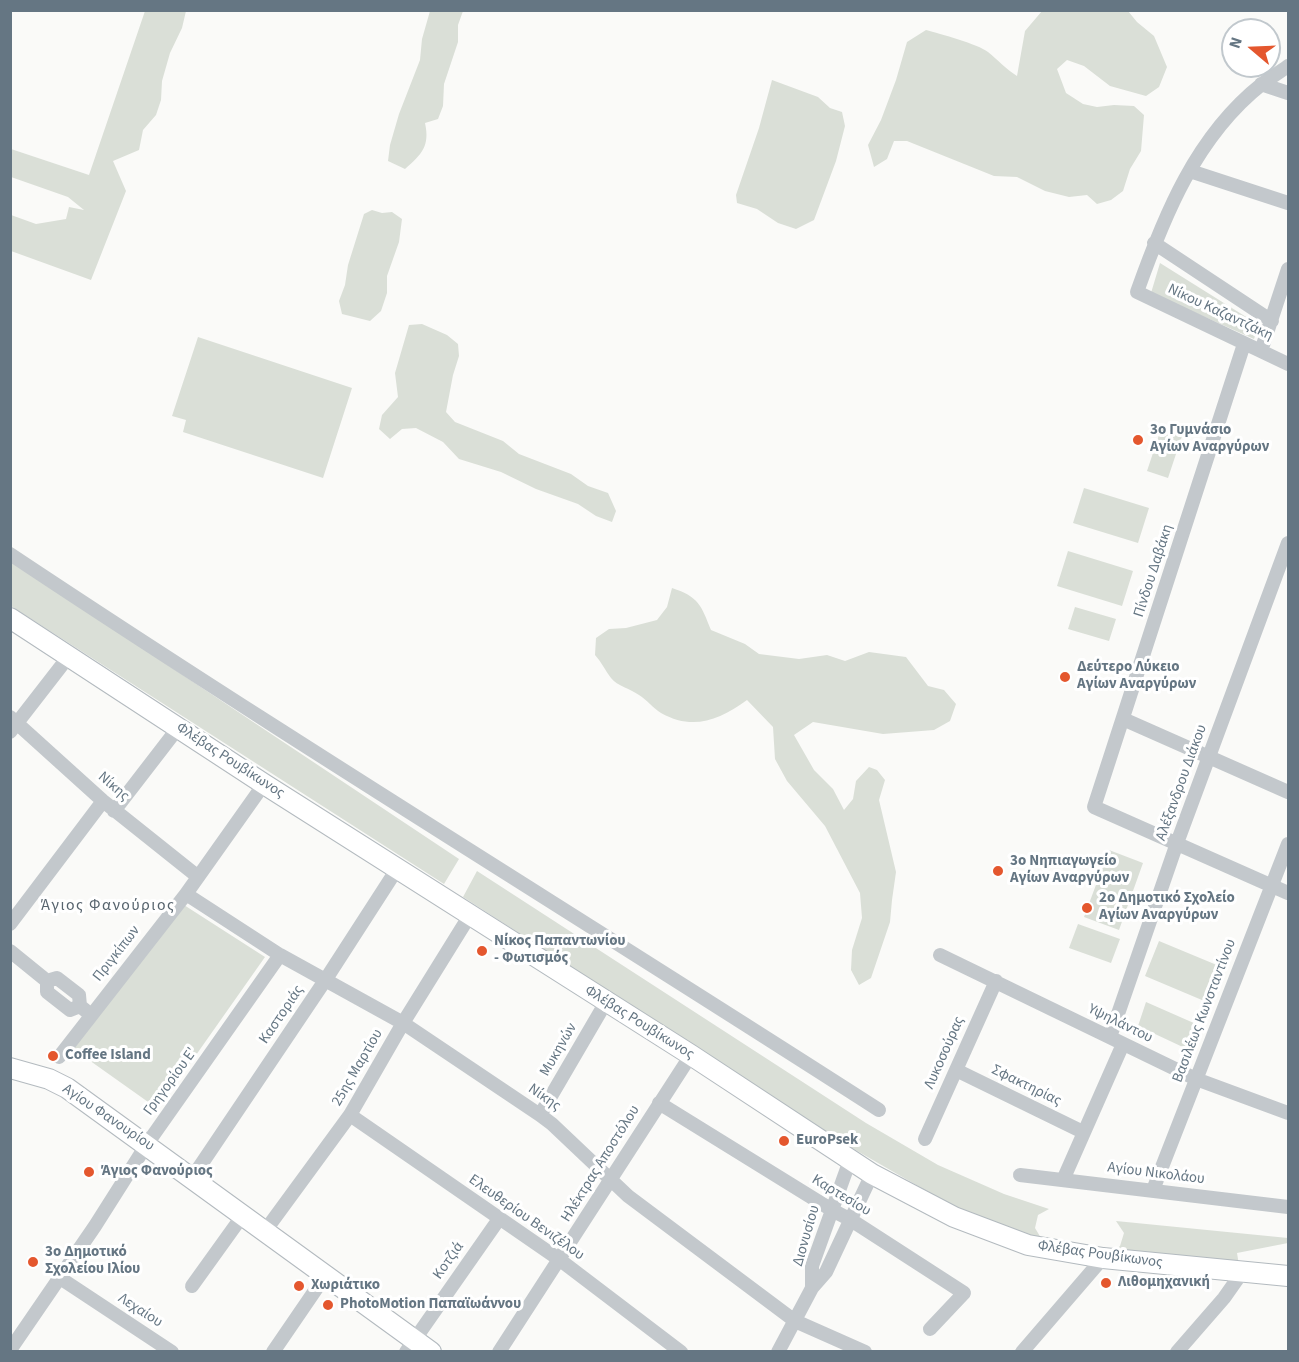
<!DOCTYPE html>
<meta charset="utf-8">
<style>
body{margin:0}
#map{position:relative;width:1299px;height:1362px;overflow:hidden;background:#fafaf8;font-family:"Source Sans 3",sans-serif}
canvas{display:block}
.frame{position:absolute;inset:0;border:12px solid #657683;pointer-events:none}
.north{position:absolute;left:1221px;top:18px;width:60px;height:60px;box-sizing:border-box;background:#fff;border:2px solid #c1c8cd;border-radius:50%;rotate:289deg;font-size:16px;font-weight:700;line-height:24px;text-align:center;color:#657683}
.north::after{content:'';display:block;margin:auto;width:21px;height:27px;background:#e4572e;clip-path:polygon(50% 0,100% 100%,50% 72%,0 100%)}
</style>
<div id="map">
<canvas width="1299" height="1362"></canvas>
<div class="frame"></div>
<div class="north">N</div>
</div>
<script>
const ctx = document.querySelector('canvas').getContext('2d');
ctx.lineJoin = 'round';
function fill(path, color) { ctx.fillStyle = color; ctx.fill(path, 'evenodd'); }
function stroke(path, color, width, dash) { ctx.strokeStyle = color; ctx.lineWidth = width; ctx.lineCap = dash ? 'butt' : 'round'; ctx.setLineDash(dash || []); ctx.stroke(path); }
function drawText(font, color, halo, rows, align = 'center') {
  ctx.font = font + ' "Source Sans 3",sans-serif'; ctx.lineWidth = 6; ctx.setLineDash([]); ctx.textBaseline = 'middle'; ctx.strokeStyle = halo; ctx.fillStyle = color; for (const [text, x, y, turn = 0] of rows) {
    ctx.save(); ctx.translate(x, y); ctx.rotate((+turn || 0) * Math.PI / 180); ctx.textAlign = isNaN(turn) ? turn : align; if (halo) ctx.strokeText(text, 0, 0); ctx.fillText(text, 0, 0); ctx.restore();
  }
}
fill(new Path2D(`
 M145,11H186L182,28L170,53L162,81L161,100L156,115L143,130L139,150L113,161L126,191L91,280L11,251V215L36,224L66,219L69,207L84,210L68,197L11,177V149L89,175Z
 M430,11H463L458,25V42L444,84L443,106L438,119L425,123C430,146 422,154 405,169L388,161L390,145L399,114L420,60L422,39Z
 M1042,11H1128L1137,22L1154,36L1167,67L1159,87L1146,96L1110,86L1084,66L1067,60L1057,69L1066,93L1083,104L1097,107L1114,105L1134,106L1144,115L1141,151L1130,169L1123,191L1111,200L1097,204L1087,195L1069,197L1045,191L1017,177L994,176L907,141H894L887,159L874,167L868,145L881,120L896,80L907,42L926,30C940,34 978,44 988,52C998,60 1006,69 1017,76L1025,31Z
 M772,80L818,97L830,108L842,112L845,126L836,161L814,220L796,229L778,223L757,209L737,203L736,195L759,128Z
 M372,210L382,213L392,212L402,219L399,242L387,276V293L381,311L370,321L342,314L339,301L345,285L348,265L364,214Z
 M1160,263L1259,325L1254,339L1151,293Z
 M422,324L447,335L458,344L459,356L453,375L446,412L455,422L503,441L519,454L571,474L588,486L608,493L616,511L612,522L596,516L578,504L536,489L501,472L459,459L443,442L416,428L402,429L390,439L379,429L382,415L398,397L395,373L409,325Z
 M198,337L352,388L323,478L183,432L186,420L172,416Z
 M1161,429L1182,436L1168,478L1147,471Z
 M1084,488L1149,508L1138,543L1073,523Z
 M1068,551L1133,571L1122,606L1057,586Z
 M10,560L459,859L444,884L11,606Z
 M672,588C699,597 701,605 711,630L745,644L759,654L799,659L827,655L845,661L869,652L906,657L928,686L944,690L956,704L950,721L934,730L883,734L813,722L794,735L814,770L833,789L844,810L853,799L856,781L869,767L877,770L885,780L879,800L896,872L892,900L890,922L871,978L859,985L851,970L852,950L862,918L860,893L825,826L787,781L775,759L773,727L747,700C719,720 693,731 661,713C653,708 647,700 639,695C631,689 617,686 611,678C605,670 602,663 595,655L596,638L609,629L626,628L657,620L667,607Z
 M1075,607L1116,619L1109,641L1068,629Z
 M1109,850L1143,863L1119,930L1084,917Z
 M477,871L866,1123L938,1165L1004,1194L1049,1209L1038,1215L1035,1228L1041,1238L991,1223L944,1201L852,1148L463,897Z
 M184,905L265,957L158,1109L72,1048Z
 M1078,924L1120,939L1111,963L1069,948Z
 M1159,941L1224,968L1209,1003L1145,976Z
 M1146,1002L1196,1024L1187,1049L1138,1026Z
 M1116,1221L1288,1238V1243L1237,1253L1239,1265L1110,1254L1120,1246L1124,1233Z`), '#dadfd7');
const secondary = new Path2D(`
 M10,618L264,784L691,1055L872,1174L954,1217L1028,1245L1103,1258L1288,1276
 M10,1068L49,1079L67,1088L431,1352`);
stroke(secondary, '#b3babf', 22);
stroke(new Path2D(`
 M1288,66C1280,72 1270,78 1262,84C1196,136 1164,216 1137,292L1288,364
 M1261,84L1288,93
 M1190,171L1288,203
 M1154,243L1272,321
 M1244,344L1094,807L1288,893
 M1261,351L1288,269
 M10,554C297,745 590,924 879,1110
 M10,717L103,801L197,876
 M1123,719L1288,792
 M10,732L69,656
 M114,811L178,728
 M186,894L280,955L403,1023L540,1115L552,1124L628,1196L795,1321L865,1352
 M10,924L103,801
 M10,951L47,981
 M940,955L1196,1079L1288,1113
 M80,1006L70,1010L47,992V981L57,978L79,995L80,1006L91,1015
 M1110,1037L1177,843L1288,543
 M59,1057L186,894L264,784
 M956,1070L1083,1132
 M659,1103L832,1210L851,1220L964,1293L930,1329
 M350,1115L560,1260L681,1352
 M540,1115L606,1002
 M925,1139L996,981
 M1020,1175L1288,1207
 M192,1178L326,979L397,869
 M1063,1180L1123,1044
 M1153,1190L1288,844
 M265,1231L350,1115L403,1023L470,915
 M60,1278L172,1352
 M192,1286L243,1215
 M812,1288V1266L850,1160
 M10,1350L95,1226L147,1144L280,955
 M273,1352L325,1276
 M406,1352L499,1219
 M499,1352L691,1055
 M778,1352L812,1288L826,1272L872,1174
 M1022,1352L1103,1258
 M1177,1352L1224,1298L1243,1271`), '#c3c8cc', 14);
stroke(secondary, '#fff', 20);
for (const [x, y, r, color] of [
 [1138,440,6,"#e4572e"],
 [1065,677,6,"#e4572e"],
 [998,871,6,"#e4572e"],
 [1087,908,6,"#e4572e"],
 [482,951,6,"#e4572e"],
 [53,1056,6,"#e4572e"],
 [784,1141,6,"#e4572e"],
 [89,1172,6,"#e4572e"],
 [33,1262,6,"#e4572e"],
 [1106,1283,6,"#e4572e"],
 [299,1286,6,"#e4572e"],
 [328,1305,6,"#e4572e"]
]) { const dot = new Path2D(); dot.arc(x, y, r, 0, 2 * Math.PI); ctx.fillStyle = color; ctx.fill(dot); stroke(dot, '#fff', 2); }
drawText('15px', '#657683', '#fff', [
 ["Νίκου Καζαντζάκη",1220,313,25],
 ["Πίνδου Δαβάκη",1154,571,-72],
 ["Φλέβας Ρουβίκωνος",230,761,33],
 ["Αλέξανδρου Διάκου",1182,783,-70],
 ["Νίκης",113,787,41],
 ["Πριγκίπων",117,954,-52],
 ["Βασιλέως Κωνσταντίνου",1205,1011,-69],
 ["Καστοριάς",282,1015,-56],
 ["Φλέβας Ρουβίκωνος",639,1023,32],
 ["Υψηλάντου",1120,1024,26],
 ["Μυκηνών",559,1050,-60],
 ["Λυκοσούρας",945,1053,-66],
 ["25ης Μαρτίου",358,1068,-60],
 ["Γρηγορίου Ε'",171,1082,-54],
 ["Σφακτηρίας",1026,1086,26],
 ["Νίκης",544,1098,35],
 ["Αγίου Φανουρίου",108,1118,34],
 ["Ηλέκτρας Αποστόλου",601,1164,-58],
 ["Αγίου Νικολάου",1156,1174,7],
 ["Καρτεσίου",841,1196,31],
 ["Ελευθερίου Βενιζέλου",526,1218,35],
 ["Διονυσίου",807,1236,-74],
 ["Φλέβας Ρουβίκωνος",1100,1255,8],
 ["Κοτζιά",449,1261,-55],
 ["Λεχαίου",140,1311,33]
]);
drawText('bold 15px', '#657683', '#fff', [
 ["3ο Γυμνάσιο",1150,431],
 ["Αγίων Αναργύρων",1150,448],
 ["Δεύτερο Λύκειο",1077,668],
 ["Αγίων Αναργύρων",1077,685],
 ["3ο Νηπιαγωγείο",1010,862],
 ["Αγίων Αναργύρων",1010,879],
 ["2ο Δημοτικό Σχολείο",1099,899],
 ["Αγίων Αναργύρων",1099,916],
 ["Νίκος Παπαντωνίου",494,942],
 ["- Φωτισμός",494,959],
 ["Coffee Island",65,1056],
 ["EuroPsek",796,1141],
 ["Άγιος Φανούριος",101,1172],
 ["3ο Δημοτικό",45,1253],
 ["Σχολείου Ιλίου",45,1270],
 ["Λιθομηχανική",1118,1283],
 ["Χωριάτικο",311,1286],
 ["PhotoMotion Παπαϊωάννου",340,1305]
], 'left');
ctx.letterSpacing = '1.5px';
drawText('16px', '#57646e', '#fff', [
 ["Άγιος Φανούριος",108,906]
]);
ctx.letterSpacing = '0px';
</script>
